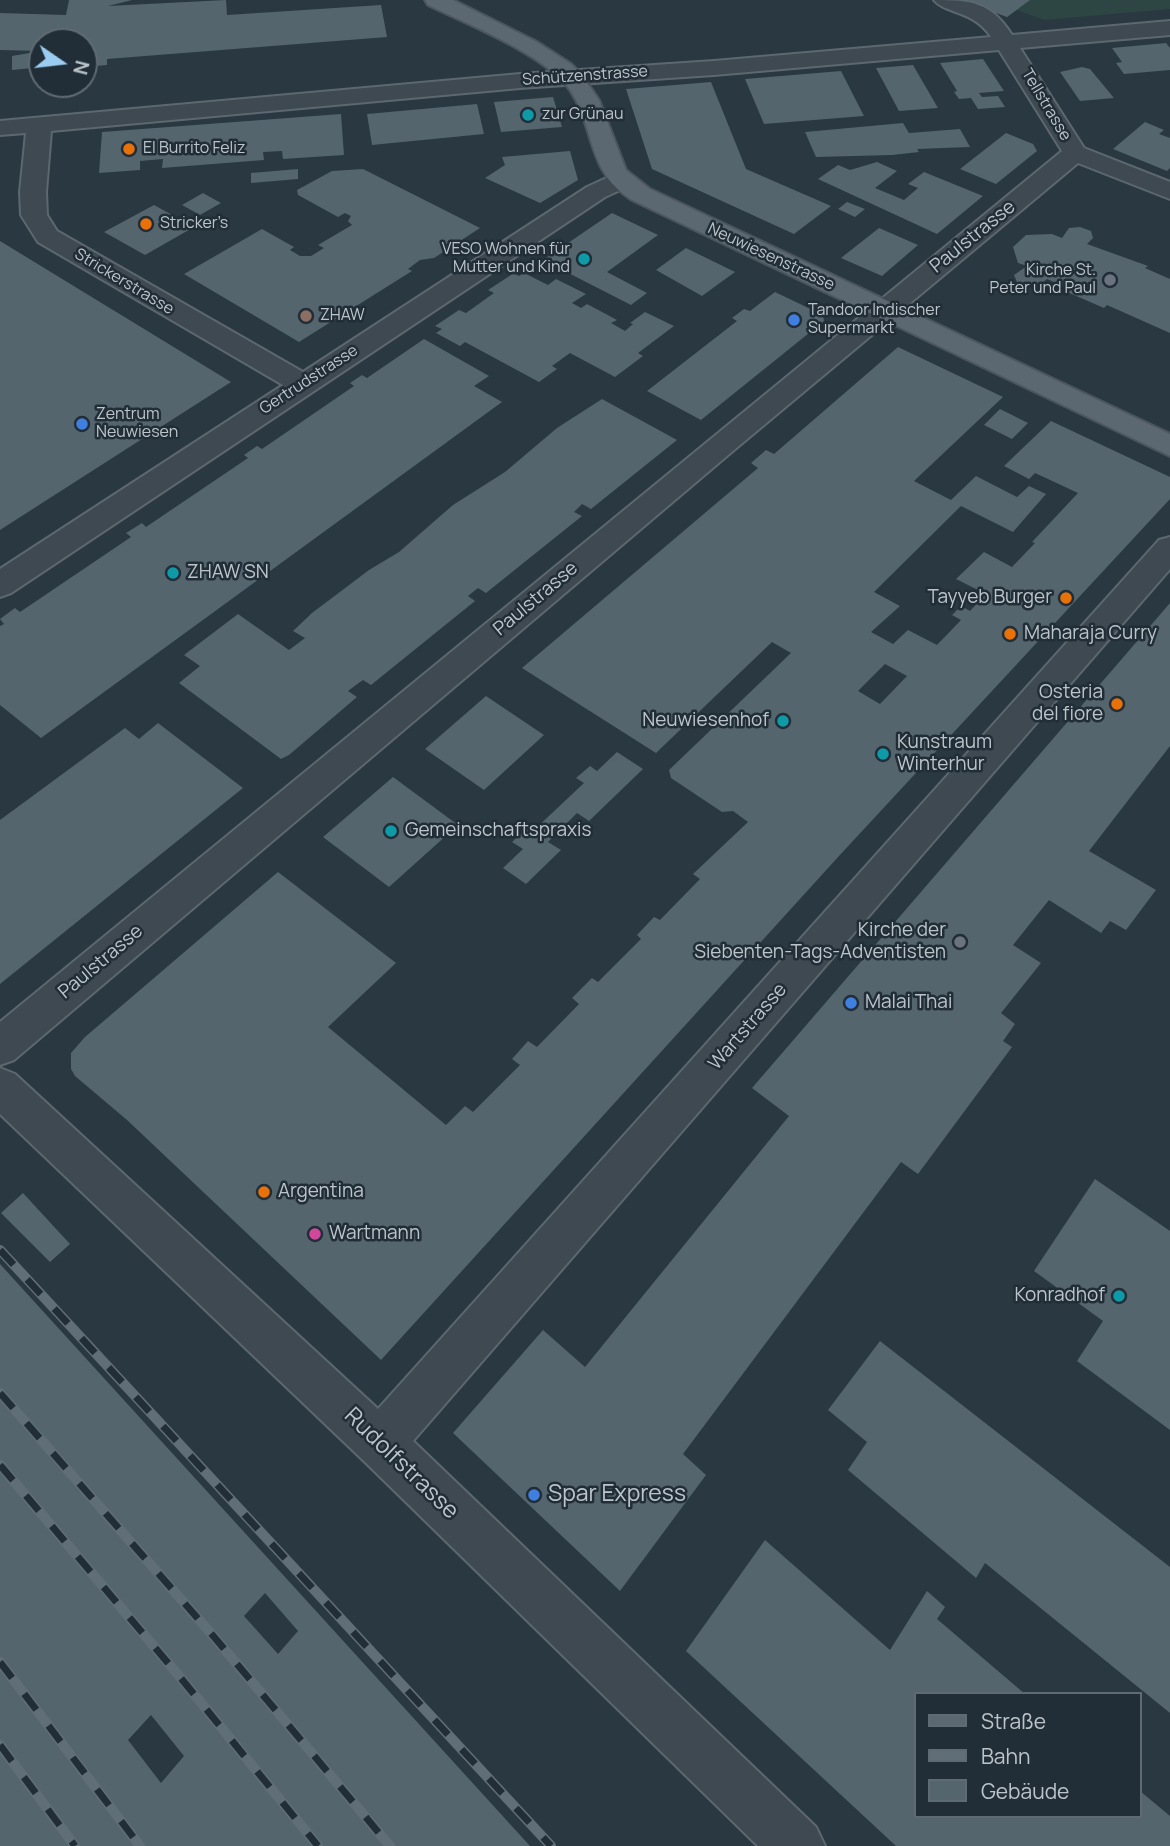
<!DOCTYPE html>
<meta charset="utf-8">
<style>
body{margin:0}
#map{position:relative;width:1170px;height:1846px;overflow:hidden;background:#293841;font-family:Manrope,sans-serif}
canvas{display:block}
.legend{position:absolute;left:914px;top:1692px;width:228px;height:126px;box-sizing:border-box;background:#222e37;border:2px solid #5f6a72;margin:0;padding:9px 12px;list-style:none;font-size:21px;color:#bbc4cb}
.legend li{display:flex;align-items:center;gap:14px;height:35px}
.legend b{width:35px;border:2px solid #5f6a72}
.north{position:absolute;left:28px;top:28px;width:70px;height:70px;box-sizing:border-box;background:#222e37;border:2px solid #5f6a72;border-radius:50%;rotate:104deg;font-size:19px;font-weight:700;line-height:28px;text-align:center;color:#bbc4cb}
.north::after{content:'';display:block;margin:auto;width:24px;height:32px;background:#9acbf0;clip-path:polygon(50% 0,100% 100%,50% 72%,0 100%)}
</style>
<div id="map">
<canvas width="1170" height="1846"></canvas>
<ul class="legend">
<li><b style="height:9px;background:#5c6871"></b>Straße</li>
<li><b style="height:9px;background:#606e78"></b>Bahn</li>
<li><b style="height:19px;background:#55656e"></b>Gebäude</li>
</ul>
<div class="north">N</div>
</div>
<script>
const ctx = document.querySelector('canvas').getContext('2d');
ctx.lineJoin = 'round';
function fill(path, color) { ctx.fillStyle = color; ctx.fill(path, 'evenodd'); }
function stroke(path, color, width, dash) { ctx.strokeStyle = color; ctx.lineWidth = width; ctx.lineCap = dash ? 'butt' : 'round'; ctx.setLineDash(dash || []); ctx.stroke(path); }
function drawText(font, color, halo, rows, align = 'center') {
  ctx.font = font + ' Manrope,sans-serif'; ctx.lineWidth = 5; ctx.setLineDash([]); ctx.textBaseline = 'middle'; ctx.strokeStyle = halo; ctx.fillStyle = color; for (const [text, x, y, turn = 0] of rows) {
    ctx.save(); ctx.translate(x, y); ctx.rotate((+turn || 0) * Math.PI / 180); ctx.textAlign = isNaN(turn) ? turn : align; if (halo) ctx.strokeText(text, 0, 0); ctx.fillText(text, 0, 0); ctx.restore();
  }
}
fill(new Path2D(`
 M959,0H1170V9L1044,20L1017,10L1007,17Z`), '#2e4643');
fill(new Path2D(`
 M69,0H132L108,6L226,0L227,15L381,5L387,37L107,59V65L84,67V42H42V67L12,70V56L41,51L0,50V13L66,15Z
 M960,0H1030L1007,17Z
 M1166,43L1170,48V70L1124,74L1116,63L1122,62L1112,48Z
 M983,59L1004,91L979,93L982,97L998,96L1005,107L978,109L971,98L959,99L954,92L957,91L940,63Z
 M913,65L938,108L899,111L876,68Z
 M1082,67L1090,69L1114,98L1080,101L1060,72Z
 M841,71L864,116L764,124L745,79Z
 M711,82L746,169L831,206L794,234L652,169L626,89Z
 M553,97L562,127L501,132L494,102Z
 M477,104L484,134L372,145L367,114Z
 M341,114L344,155L283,159L282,151L263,152L264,160L162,168L163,159L140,161V170L99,173L102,132Z
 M1145,122L1164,130L1159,134L1170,138V168L1167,171L1113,149Z
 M903,123L909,133L960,129L970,147L917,149L919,152L892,155L816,157L805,132Z
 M1006,133L1033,144L1037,151L996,184L960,169Z
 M570,151L578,180L540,203L485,178L505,165L502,157Z
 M877,162L897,171L875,188L904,200L918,188L908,184L924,172L983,196L937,234L818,179L838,165L850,170Z
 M298,169V179L251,183V173Z
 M363,169L480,228L434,258L420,260L408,269L412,271L299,342L184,274L262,229L294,247L290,250L300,256H311L324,248L318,245L352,225L348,221L351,216L345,213L338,217L298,195L297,190L332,171Z
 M203,193L221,203L200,215L182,205Z
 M847,202L865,209L855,217L838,209Z
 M154,205L194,227L145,255L104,232Z
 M612,213L658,235L607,272L647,293L631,305L543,260Z
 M1080,227L1091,231L1093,238L1087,244L1148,266L1145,268L1170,279V333L1107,305L1104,308L1067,292L1070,289L1047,279L1039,286L1017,282L1014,275L1027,266L1018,263L1013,247L1026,235L1052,234L1062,238L1069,228Z
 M879,228L918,245L882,276L841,258Z
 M0,241L231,382L0,530Z
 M686,248L735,272L702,296L656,270Z
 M514,273L519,276L524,273L548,285L556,279L586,294L572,303L581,308L587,304L617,320L611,323L625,331L633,324L630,323L645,312L674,326L638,353L643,356L615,377L570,353L552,366L557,369L539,382L465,342L460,346L436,333L442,329L435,326L459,310L466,313L494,293L488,290Z
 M775,292L823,315L824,321L701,420L647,391L737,321L732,318L744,309L750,311Z
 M424,339L489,376L474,386L502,402L41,738L0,705V626L4,624L0,619L15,608L20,612L131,537L126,533L142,523L146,527L248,458L244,455L257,446L262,449L354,386L350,383L362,375L367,378Z
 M898,347L1003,397L914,481L951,500L976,476L1017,497L1029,486L1046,494L1013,532L961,506L874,592L900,606L871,632L893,644L908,630L937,645L961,620L952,615L961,606L970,611L986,594L956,579L984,552L1012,567L1035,543L1032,542L1078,493L1035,473L1029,479L1004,466L1051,421L1170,477V499L839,856L381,1360L127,1120L75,1076L71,1069V1053L85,1037L278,872L396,963L328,1027L446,1125L465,1106L473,1112L520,1065L512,1059L528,1041L537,1047L579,1004L572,998L592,978L598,982L641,939L637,935L654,917L660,920L700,879L693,874L748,822L733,811L722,812L671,778L669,770L791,653L772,642L656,753L522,668L758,468L751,463L766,450L774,454ZM885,664L907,676L880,704L858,691Z
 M602,399L677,440L591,509L582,504L574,512L582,516L486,593L478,588L468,596L475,601L371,685L363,680L356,685L348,691L357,697L289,755L281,759L179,683L200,666L184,655L238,614L289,650L305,638L293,631L312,613L369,570L399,552L453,505L505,472L557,428Z
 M1000,409L1028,423L1012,439L984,425Z
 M1170,603V746L1089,851L1156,890L1126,930L1110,921L1101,933L1049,900L1013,945L1041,963L1001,1013L1015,1024L1003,1041L1012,1047L918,1174L901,1162L683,1454L706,1475L620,1591L453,1433L543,1330L585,1367L789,1116L752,1088Z
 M486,696L544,735L484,790L425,749Z
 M158,723L243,788L0,984V820L125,728L139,739Z
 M617,752L643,769L589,821L577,813L548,842L561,850L526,884L503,868L523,849L512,842L527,828L533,831L584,783L576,778L590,766L597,771Z
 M393,777L458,825L389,887L323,837Z
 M1095,1179L1170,1231V1430L1077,1361L1103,1321L1034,1271Z
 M23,1193L70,1244L50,1262L1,1213Z
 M0,1264L530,1846H0ZM265,1593L298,1631L278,1654L244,1616ZM151,1715L184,1756L161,1783L128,1740Z
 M880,1341L1170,1567V1713L985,1563L976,1578L848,1470L867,1442L828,1410Z
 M765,1540L890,1650L927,1591L945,1607L937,1619L1025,1694H916V1816H1140V1791L1170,1816V1846H896L686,1651Z`), '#55656e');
const minor = new Path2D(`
 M934,0C971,0 991,2 1012,35L1170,21V35L1020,48L1084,148L1170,182V199L1078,163L734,450L14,1060L0,1065V1022L1062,151L999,50L714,75L520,88L51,131L46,192L47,215L57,231L303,372L587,187L613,175L622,172L631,175L635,180L631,185L605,197L11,593L0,597V569L283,385L38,242L21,215L20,192L26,133L0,135V121L520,74L714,61L991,37C974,10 945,14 934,0Z
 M1170,537V569L413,1441L816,1827L825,1846H758L363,1460L0,1114V1068L15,1074L378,1409L1159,540Z`);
const major = new Path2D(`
 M425,0H453L537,42L571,64L582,75L599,100L626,170L650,189L1170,434V456L632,200C586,171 596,130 570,90C546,55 467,24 428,5Z`);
stroke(minor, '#5c676f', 4);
stroke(major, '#4a555e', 4);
fill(minor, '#3e4951');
fill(major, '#5c6871');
const rail = new Path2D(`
 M0,1250L551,1846
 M0,1393L215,1638L390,1846
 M0,1465L180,1677L318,1846
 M0,1662L140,1846
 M0,1745L75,1846`);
stroke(rail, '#606e78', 10);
stroke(rail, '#222e37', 7, [20]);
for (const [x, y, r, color] of [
 [528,115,7,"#0f9aa8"],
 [129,149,7,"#e8710a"],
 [146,224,7,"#e8710a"],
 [584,259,7,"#0f9aa8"],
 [1110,280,7,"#6b7280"],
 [306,316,7,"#8d6e63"],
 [794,320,7,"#3f7fe0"],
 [82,424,7,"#3f7fe0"],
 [173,573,7,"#0f9aa8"],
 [1066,598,7,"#e8710a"],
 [1010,634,7,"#e8710a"],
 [1117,704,7,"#e8710a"],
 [783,721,7,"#0f9aa8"],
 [883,754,7,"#0f9aa8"],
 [391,831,7,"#0f9aa8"],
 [960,942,7,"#6b7280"],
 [851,1003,7,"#3f7fe0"],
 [264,1192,7,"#e8710a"],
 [315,1234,7,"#d1479c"],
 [1119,1296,7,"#0f9aa8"],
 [534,1495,7,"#3f7fe0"]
]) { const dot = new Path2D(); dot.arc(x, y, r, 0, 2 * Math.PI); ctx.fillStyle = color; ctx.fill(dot); stroke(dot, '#222e37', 2.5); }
drawText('16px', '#bbc4cb', '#222e37', [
 ["Schützenstrasse",585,76,-4],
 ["Tellstrasse",1046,105,59],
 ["Neuwiesenstrasse",771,257,25],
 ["Strickerstrasse",124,282,31],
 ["Gertrudstrasse",309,380,-33]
]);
drawText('16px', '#bbc4cb', '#222e37', [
 ["zur Grünau",542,115],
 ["El Burrito Feliz",143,149],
 ["Stricker’s",160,224],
 ["VESO Wohnen für",570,250,"right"],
 ["Mutter und Kind",570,268,"right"],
 ["Kirche St.",1096,271,"right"],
 ["Peter und Paul",1096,289,"right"],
 ["Tandoor Indischer",808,311],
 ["Supermarkt",808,329],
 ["ZHAW",320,316],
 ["Zentrum",96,415],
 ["Neuwiesen",96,433]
], 'left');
drawText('19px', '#bbc4cb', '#222e37', [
 ["Paulstrasse",973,237,-39],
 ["Paulstrasse",536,599,-40],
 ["Paulstrasse",101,962,-40],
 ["Wartstrasse",748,1027,-49]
]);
drawText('19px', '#bbc4cb', '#222e37', [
 ["ZHAW SN",187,573],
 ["Tayyeb Burger",1052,598,"right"],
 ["Maharaja Curry",1024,634],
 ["Osteria",1103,693,"right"],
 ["del fiore",1103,715,"right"],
 ["Neuwiesenhof",769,721,"right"],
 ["Kunstraum",897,743],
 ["Winterhur",897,765],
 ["Gemeinschaftspraxis",405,831],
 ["Kirche der",946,931,"right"],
 ["Siebenten-Tags-Adventisten",946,953,"right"],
 ["Malai Thai",865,1003],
 ["Argentina",278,1192],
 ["Wartmann",329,1234],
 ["Konradhof",1105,1296,"right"]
], 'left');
drawText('23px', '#bbc4cb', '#222e37', [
 ["Rudolfstrasse",401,1464,44]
]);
drawText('23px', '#bbc4cb', '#222e37', [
 ["Spar Express",548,1495]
], 'left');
</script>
